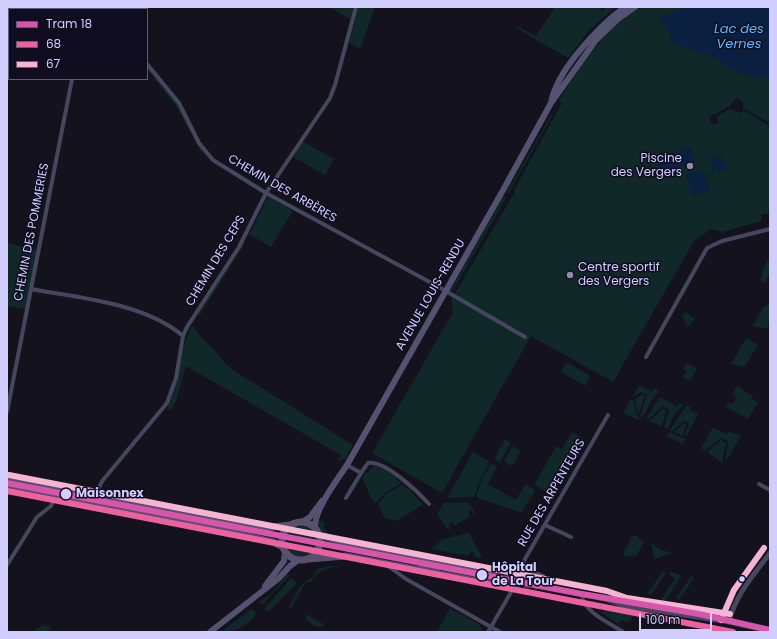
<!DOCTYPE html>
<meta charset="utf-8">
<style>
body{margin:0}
#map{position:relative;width:777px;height:639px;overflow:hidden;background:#14121d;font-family:Poppins,sans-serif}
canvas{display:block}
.frame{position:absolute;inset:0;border:8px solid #d1cdff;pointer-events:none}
.legend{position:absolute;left:8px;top:8px;width:140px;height:72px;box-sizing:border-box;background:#100d21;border:1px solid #5d5a7a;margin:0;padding:5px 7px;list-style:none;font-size:12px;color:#d1cdff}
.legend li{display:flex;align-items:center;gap:8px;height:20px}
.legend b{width:20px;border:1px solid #5d5a7a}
.scale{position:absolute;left:639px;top:613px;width:73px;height:18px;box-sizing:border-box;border:2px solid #d1cdff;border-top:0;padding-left:5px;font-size:12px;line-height:14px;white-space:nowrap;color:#d1cdff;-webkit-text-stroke:3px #100d21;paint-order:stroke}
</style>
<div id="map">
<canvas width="777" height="639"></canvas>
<div class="frame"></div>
<ul class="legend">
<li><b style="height:5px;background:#d755aa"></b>Tram 18</li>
<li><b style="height:5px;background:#ec619f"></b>68</li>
<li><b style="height:5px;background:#f5b5d2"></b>67</li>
</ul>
<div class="scale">100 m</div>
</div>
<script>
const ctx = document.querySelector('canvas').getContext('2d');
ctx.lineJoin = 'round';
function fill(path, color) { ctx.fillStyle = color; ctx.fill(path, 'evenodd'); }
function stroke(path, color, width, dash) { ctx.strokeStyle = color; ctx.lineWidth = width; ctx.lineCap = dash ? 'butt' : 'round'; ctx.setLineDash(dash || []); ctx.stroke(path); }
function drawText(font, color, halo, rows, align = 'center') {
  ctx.font = font + ' Poppins,sans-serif'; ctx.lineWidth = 3; ctx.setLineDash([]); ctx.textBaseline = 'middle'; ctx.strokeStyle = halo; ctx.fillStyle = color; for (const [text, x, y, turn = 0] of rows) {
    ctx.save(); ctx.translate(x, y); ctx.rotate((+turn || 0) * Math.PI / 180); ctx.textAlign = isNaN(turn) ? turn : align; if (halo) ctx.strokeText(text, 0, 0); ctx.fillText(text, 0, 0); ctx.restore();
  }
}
fill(new Path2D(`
 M330,7H354L351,20Z
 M358,7H375L360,49L349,43Z
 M555,7H602L600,10L603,12L606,7H616L590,29L568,58L516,28L517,26L536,36Z
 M642,7H770V123L743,108V101L736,98L730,106L709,117L712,125L718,123L717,116L730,109L741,113L743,110L770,126V213L761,215L762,221L722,232L711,229L694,241L613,382L531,336L442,493L372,453L453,312L451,300L515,192L514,190L562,103L559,100C582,63 604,29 642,7Z
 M147,66L179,106L199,146L211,162L200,150L178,109L147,69Z
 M552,113L553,114L509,193L507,192Z
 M302,141L334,159L325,175L293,157Z
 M504,196L506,198L452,292L450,291Z
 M268,197L293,211L271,247L249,234Z
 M7,243L37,250L25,309L7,306Z
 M243,243H245L200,315L198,314Z
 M770,257V277L768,276L765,283L759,280L763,274L761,272Z
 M770,304V322L766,329L752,326L764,306Z
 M686,312L695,319L689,326L686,325L682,315Z
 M192,326L227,365L236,372L353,445L346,458L336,462L341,455L186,366L176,401L171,410H169L167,409C179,382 178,351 192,326Z
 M746,338L758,344L745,367L731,364Z
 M566,362L591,376L585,386L561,372Z
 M687,363L697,369L690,381L683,377L687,371L683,369Z
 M639,385L652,392L654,388L659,391L652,400L643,417L640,416L647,395L642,392L632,397Z
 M737,386L753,396L752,399L758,402L748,419L725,406L729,402L733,404L737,397L733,395V393Z
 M643,394L645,396L638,415L635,399Z
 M660,397L677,407L679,403L683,405L674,415L668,429L664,427L669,410L663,406L648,420L646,419Z
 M631,399C638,404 633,414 641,419L639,420L623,413Z
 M687,405L691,407L690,410L698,414L686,437L685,436L689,423L684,421L672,431L670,430Z
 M663,409L666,411L662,426L649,421Z
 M684,423L686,424L683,436L674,432Z
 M713,427L726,434L728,431L741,436L725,463L728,441L721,438L705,451L701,448Z
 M572,432L584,439L552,495L534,485L556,446L562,449Z
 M669,432L685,439L682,444L666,436Z
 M505,439L511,443L500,462L494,459Z
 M721,440L726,443L722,463L707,452Z
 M512,446L521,451L512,466L504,461Z
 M473,452L490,462L481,479L474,497L447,498Z
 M491,463L497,466L488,484L516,500L525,484L535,490L527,505L523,504L526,506L522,513L476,497L482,479Z
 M375,465L397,477L396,479L401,483L384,494L376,503L371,498L362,477Z
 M402,485L407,489L408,488L423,505L396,521L385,518L378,504L385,495Z
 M468,502L475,513L473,514L471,510L468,512L470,516L454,526L452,522L449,524L451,528L448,530L437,514L444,503Z
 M318,519L324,522V528L328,534L321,533L318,525Z
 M300,525C310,526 316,531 317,541L286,535L293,528Z
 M469,533L483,559L475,557V553L470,552L469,556L431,549L443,539Z
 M632,536H637L644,543L636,556H624L623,553Z
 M285,541L316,547L309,555L297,557L288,551Z
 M651,542L659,549L672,553L654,559Z
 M330,566L339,567C326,569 320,568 311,582H306L291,609L289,608C293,598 300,581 312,578L317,569Z
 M663,571L666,573L651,595L648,593Z
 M671,572L682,575L665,602L662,603L660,601L675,579L669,575Z
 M287,574L290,575L262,605L259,602L271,594Z
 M691,576L694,578L679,600L676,598Z
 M291,578L297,583L269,612L264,609Z
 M606,606L636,612L628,623L622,620L618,624L596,609L604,612Z
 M450,608L479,624L482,629V632H437Z
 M251,609L255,611L256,614C248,626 235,632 221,632Z
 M306,614L325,625L324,626C315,630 313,624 306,619Z
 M44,625L50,627L49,632H31Z`), '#102828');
fill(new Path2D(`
 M694,7H770V80L739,73L725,65L717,58L672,43C669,36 670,25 661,22L660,18L682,9Z
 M691,147L695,162L660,172L656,157Z
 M716,156V158L722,156L724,162L722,163L726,162L728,169L719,172L717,168L714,170V175L708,176L713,171L710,165L714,163L711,158Z
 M704,170L710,191L692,196L686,174L697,171L698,173Z`), '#0b2040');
stroke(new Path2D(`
 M226,632L245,618`), '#0b2040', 1.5);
stroke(new Path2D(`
 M494,571L538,585
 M492,584L537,588`), '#302e3f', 7, [7, 3.5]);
stroke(new Path2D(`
 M99,7L101,9
 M147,64L179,103L199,143L213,160L266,193L437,286L525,337
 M31,289C79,298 145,303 183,336
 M646,357L707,248L722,241L770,229
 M7,412L72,79
 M347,465L361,473L368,463C385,460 418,492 429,504
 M759,484L770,490
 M94,496L103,480L167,403L176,378L183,336L187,327L239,247L266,193L330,98L335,85L356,7
 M346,498L361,473
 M545,525L571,537
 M7,565L37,517L51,506L54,499
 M388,566L406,579L500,632
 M521,568L543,576
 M582,595C583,612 610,623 623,632
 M488,632L510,594L525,559L608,415`), '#46465e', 4);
stroke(new Path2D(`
 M421,561L447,569L605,599L625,606L729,622L770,631
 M420,567L438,569
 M613,599L699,614L721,619
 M729,622C735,596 754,574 770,553`), '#46465e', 5);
stroke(new Path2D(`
 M551,103C556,71 599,26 625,7
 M302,522L310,517L322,501
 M315,528C314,510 337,480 347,465L502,192L551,103L596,40L618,19L635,7
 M265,586L284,561L285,552
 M210,632L278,579L290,566L298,560`), '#535371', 6);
stroke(new Path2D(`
 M7,480L250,526L265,528L290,525
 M7,489L219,530L273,542L283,547
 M282 541a19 19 0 1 1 38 0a19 19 0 1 1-38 0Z
 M319,535L361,547L494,571
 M308,559L346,556L492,584`), '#5a4f6f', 7);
stroke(new Path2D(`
 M7,491L733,632`), '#ec619f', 6);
stroke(new Path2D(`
 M9,475L607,591L627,598L730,614
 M721,620L734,590L764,548`), '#f5b5d2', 6);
stroke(new Path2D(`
 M7,483L582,594L699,614L770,630`), '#d755aa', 6);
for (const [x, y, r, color] of [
 [690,166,4,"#8f8cb0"],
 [570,275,4,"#8f8cb0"],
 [66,494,6,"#d1cdff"],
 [482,575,6,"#d1cdff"],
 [742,579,3.5,"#d1cdff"]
]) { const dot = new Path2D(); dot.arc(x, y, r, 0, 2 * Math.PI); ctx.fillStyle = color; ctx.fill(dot); stroke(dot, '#100d21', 1.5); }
drawText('12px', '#d1cdff', '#100d21', [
 ["Piscine",682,159],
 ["des Vergers",682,173],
 ["Centre sportif",578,268,"left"],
 ["des Vergers",578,282,"left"]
], 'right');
drawText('12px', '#d1cdff', '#100d21', [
 ["CHEMIN DES ARBÈRES",282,189,30],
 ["CHEMIN DES POMMERIES",32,232,-79],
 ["CHEMIN DES CEPS",216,261,-59],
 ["AVENUE LOUIS-RENDU",431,295,-60],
 ["RUE DES ARPENTEURS",552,493,-60]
]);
drawText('bold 12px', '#d1cdff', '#100d21', [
 ["Maisonnex",76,494],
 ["Hôpital",492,568],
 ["de La Tour",492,582]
], 'left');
drawText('italic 13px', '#5bb8ff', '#100d21', [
 ["Lac des",739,30],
 ["Vernes",739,45]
]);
</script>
